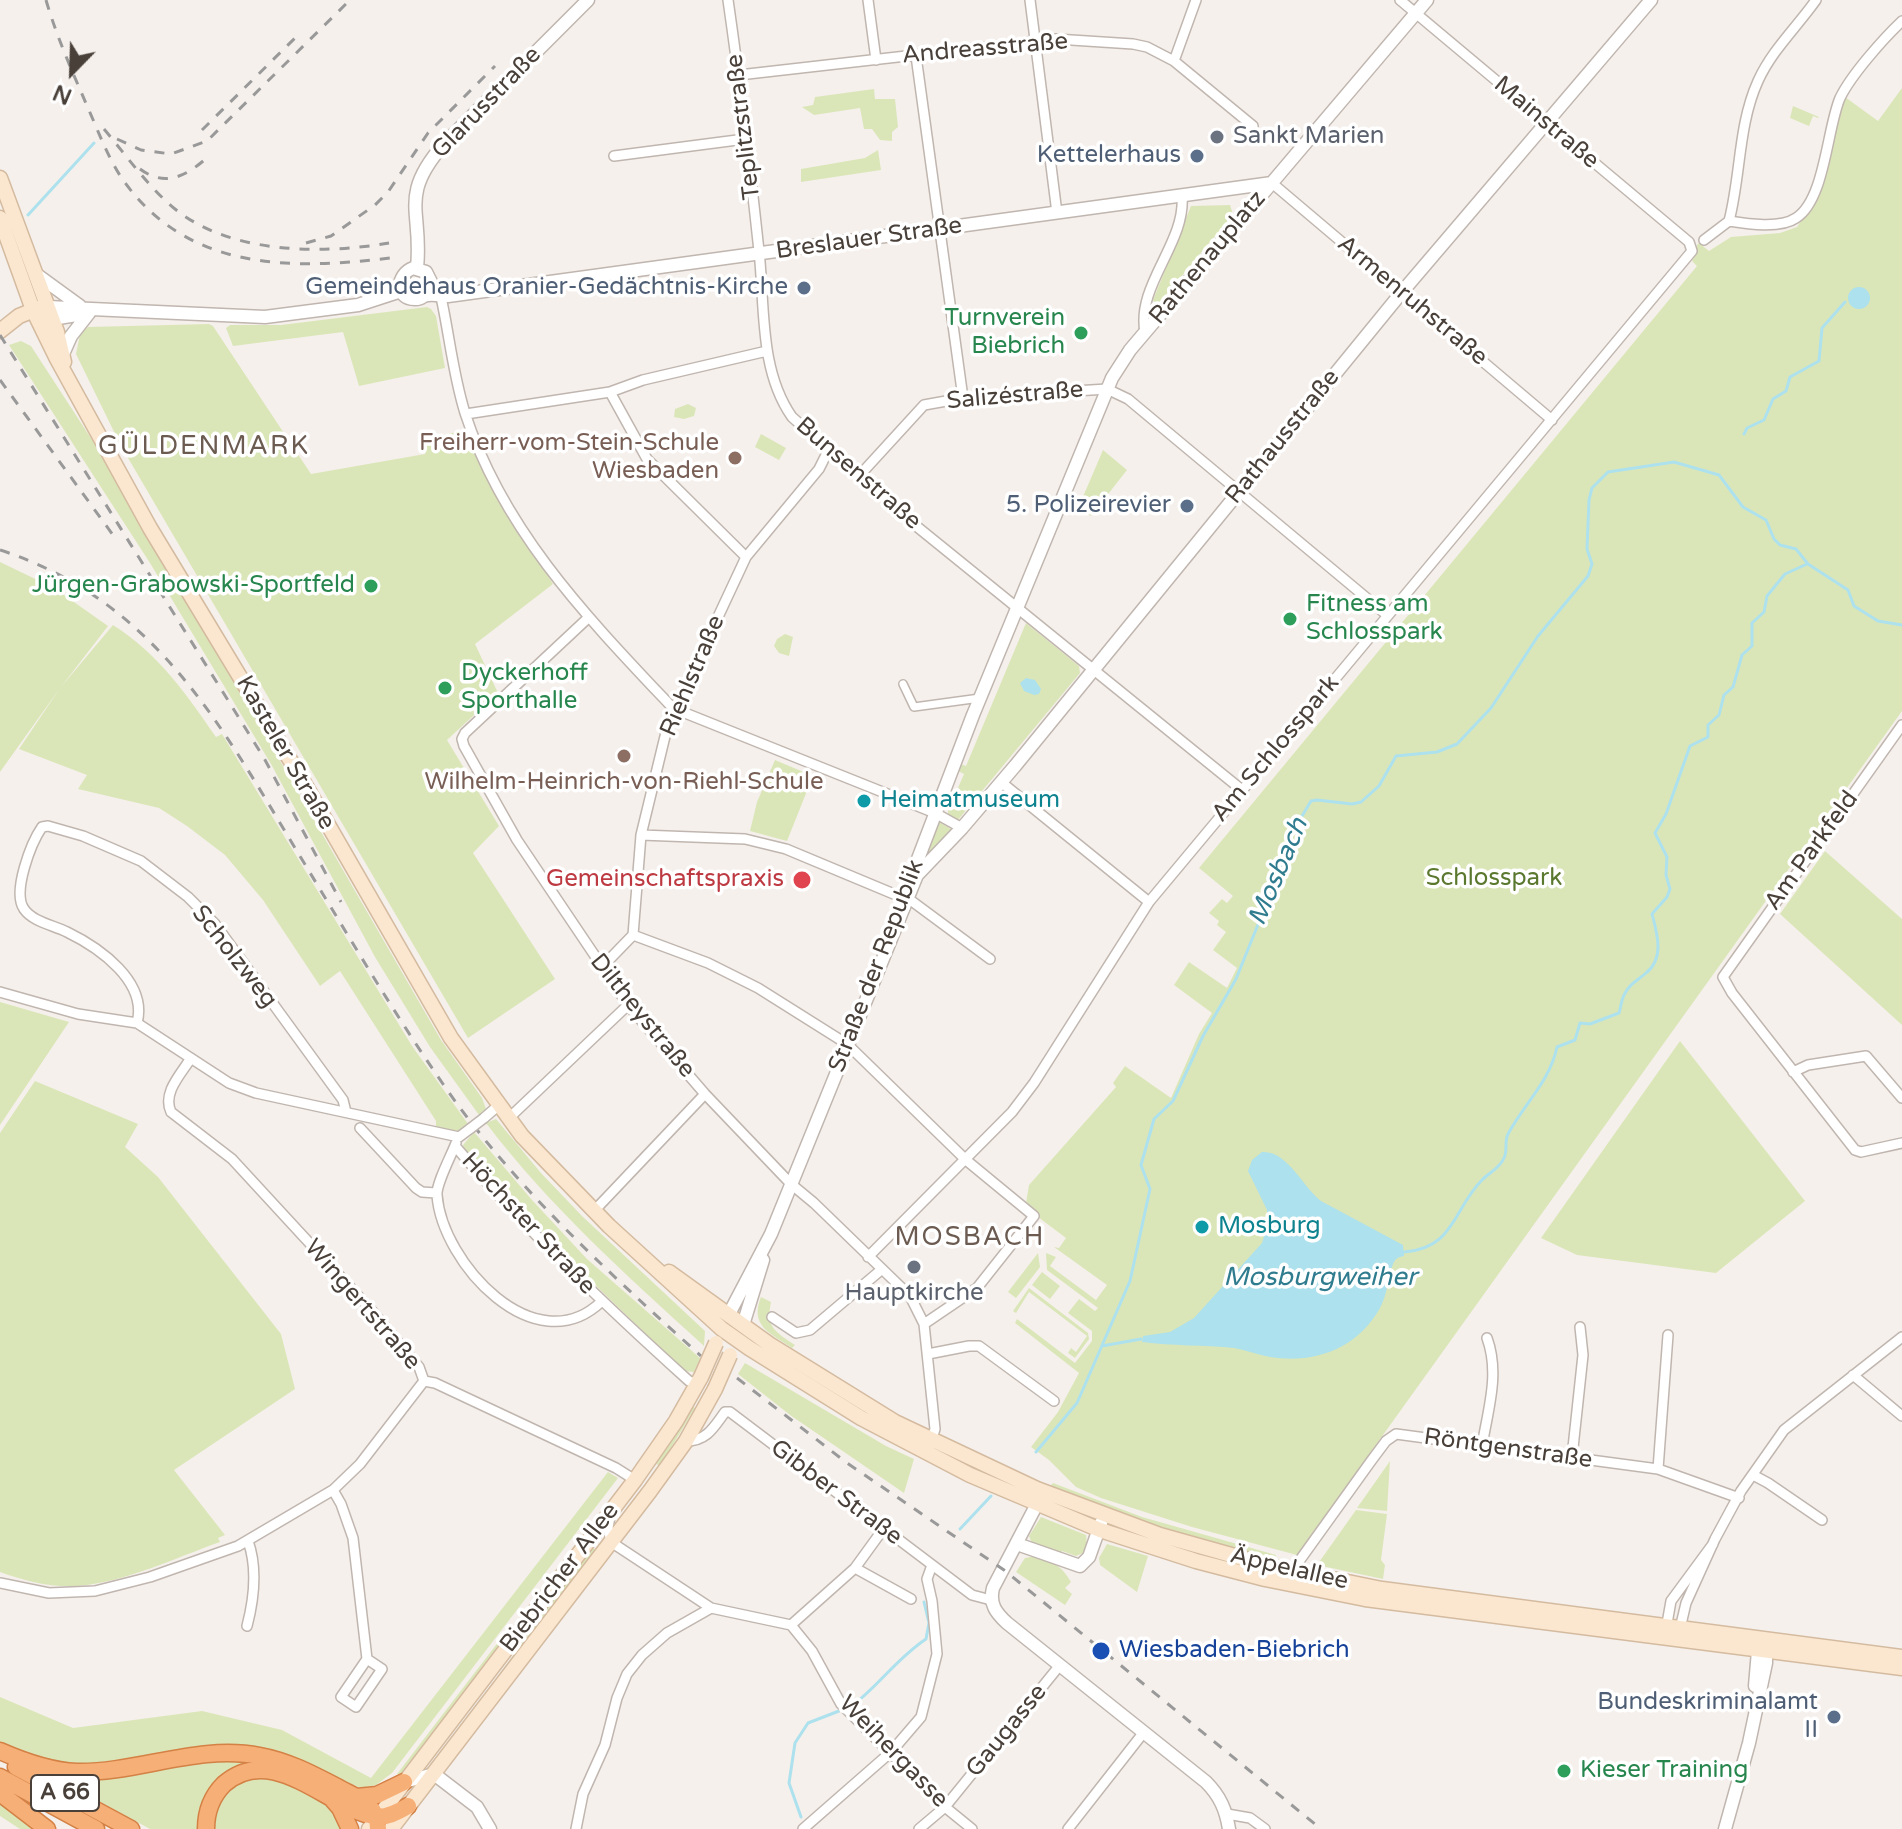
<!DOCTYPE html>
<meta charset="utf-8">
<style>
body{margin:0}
#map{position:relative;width:1902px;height:1829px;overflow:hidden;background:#f5f0ec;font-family:"Varela Round",sans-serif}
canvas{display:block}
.north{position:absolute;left:32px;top:32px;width:80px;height:80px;-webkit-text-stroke:6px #fff;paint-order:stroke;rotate:203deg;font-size:22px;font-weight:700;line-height:32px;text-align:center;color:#49403a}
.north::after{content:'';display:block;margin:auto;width:28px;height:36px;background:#49403a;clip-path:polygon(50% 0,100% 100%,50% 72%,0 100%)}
</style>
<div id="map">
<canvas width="1902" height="1829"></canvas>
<div class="north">N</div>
</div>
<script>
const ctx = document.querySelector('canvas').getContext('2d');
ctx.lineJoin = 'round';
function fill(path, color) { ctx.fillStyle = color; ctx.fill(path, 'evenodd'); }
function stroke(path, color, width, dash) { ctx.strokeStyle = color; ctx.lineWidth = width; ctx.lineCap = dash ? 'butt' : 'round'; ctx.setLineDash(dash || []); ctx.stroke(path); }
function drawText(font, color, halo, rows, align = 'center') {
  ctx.font = font + ' "Varela Round",sans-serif'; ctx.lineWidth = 7; ctx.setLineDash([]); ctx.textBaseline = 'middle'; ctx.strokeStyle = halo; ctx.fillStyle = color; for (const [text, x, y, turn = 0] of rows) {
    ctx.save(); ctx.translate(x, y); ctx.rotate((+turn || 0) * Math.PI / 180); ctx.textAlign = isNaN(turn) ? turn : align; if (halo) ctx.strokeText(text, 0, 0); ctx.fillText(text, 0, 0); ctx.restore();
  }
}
fill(new Path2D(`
 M1902,88V711L1297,1555L1192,1527L1101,1498L1076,1487L1049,1460L1031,1447L1058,1412L1079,1373L1015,1323L1017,1319L1075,1363L1092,1341V1331L1068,1313L1079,1299L1095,1311L1098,1308L1047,1270L1046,1253L1056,1257L1050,1266L1096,1300L1107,1285L1054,1247L1059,1248L1066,1238L1038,1217L1039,1214L1026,1203L1029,1185L1116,1087L1113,1083L1125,1066L1171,1098L1199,1034L1212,1013L1174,985L1189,962L1227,988L1237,968L1213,950L1226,932L1217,925L1219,921L1209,913L1222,899L1227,903L1233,896L1199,868L1697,266L1692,261L1696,254L1697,245L1699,243L1709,251L1731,237L1780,233L1797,227L1819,194L1845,97L1878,121Z
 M874,89L875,99H895L898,127L892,132V141L880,140L872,129H864L860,108L814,115L802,107L813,105L815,97Z
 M1793,106L1819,117L1818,118L1813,116L1809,126L1790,118Z
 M878,150L881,170L801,182V169L865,158Z
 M1230,205L1232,211L1230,218L1157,306L1153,300L1191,206Z
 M427,307L431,309L436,316L445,368L359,386L343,332L233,346L226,328L230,325H281Z
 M209,324L213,326L311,474L425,454L428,438L466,430L485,474L553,584L475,644L498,693L447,740L499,826L473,853L555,979L468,1038L121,446L76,354L80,334L88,327Z
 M21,341L31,346L96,446L145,534L227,669L441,1040L482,1098L486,1109L479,1115L430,1047L375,957L271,764L150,563L9,345Z
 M688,404L696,408L694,416L684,419L674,417L675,409Z
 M761,434L786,448L779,460L755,447Z
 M1103,450L1127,470L1091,516L1079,506Z
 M0,562L54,588L108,626L61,687L113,625C158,653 187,695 216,737L222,734L412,1046L471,1128L459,1137L436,1132V1121L340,971L320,986L263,900L225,855L187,826L159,808L78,789L87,775L19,749L60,688L0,772Z
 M1026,623L1079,666L1080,673L958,820H953L948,816V811L964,774L958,771L961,764L966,766Z
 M785,634L793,637L789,656L779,653L774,646L777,639Z
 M775,760L813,776L787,841L750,831L757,802Z
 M936,820L953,830L923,865L920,863Z
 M1825,851L1902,919V1025L1780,914Z
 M0,1002L69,1022L0,1125Z
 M1680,1041L1805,1201L1716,1273L1577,1255L1541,1238Z
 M35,1081L138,1124L125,1147L158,1177L281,1334L295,1389L174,1470L225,1535L218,1538L220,1542C175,1558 126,1582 78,1586C52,1588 25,1581 0,1572V1133Z
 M496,1119L541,1173L582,1216L705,1331L704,1346C627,1276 549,1206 486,1123Z
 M474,1132L532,1200L587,1259L700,1358L694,1372L684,1371L526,1218L464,1150L463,1145Z
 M1038,1253L1040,1267L1016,1298L1008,1292Z
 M1042,1272L1060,1286L1050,1299L1032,1285Z
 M1029,1288L1088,1333L1089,1339L1075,1358L1068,1353L1071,1348L1076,1352L1087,1336L1029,1292L1016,1313L1013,1311Z
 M761,1297L771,1302C766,1327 774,1331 795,1345L792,1348C771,1333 749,1327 761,1297Z
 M745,1363L886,1446L914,1459L904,1493L790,1415L738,1374Z
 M692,1406L695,1408L660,1466L656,1464Z
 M1390,1461L1387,1511L1357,1508Z
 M608,1472L618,1478L392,1773L376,1785L361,1788L296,1760L267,1752L98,1766L51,1764L0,1743V1697L73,1728L202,1711L282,1730L371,1778Z
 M1053,1483L1142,1517L1276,1555L1274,1562L1191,1540L1048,1489Z
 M1356,1510L1387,1514L1381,1560L1385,1565L1383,1579L1317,1565Z
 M1041,1517L1086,1535L1087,1544L1083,1553L1076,1556L1062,1551L1061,1553L1032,1543L1029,1536Z
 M1107,1544L1148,1556L1137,1592L1100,1565L1099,1558Z
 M592,1547L596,1550L557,1604L477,1705Z
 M1036,1556C1053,1562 1062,1566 1071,1582L1065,1588L1072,1594L1065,1605L1016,1572L1025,1558Z
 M499,1641L498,1648L400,1776L397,1774Z
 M262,1759L329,1804L345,1829H150L47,1773Z
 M0,1804L35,1829H20L0,1816Z`), '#dbe6b8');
fill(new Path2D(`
 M1848 298a11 11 0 1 1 22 0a11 11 0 1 1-22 0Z
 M1026,678L1035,680L1041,689L1039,694L1034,695L1024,691L1020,683Z
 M1262,1152C1287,1150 1303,1187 1321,1201L1403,1245L1404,1256C1400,1257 1397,1257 1394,1262C1389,1271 1388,1294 1380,1308C1357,1349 1315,1364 1270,1357C1258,1355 1246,1350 1234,1348C1204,1345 1172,1346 1142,1342L1143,1336L1170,1332L1194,1318L1262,1243L1267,1226V1210L1248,1171L1252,1160Z`), '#ade1ed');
stroke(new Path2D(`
 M28,215L94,143
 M1744,434L1747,428L1764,420L1773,399L1786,391L1790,377L1819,361L1822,328L1845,302
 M1404,1252C1455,1248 1453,1209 1482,1180C1490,1172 1500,1168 1504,1158C1508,1150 1504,1142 1508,1134C1524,1104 1550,1081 1557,1047L1575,1040L1580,1023L1590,1024L1619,1013C1621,1007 1621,1001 1624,995C1630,983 1637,981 1646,973C1665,958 1657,933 1652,914L1667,897L1670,889L1666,875L1667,857L1655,833L1666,814L1690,746L1708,737V725L1719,715L1724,695L1733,687L1742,655L1752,646V623L1764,612L1767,596L1785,574L1807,564
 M1102,1346L1141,1339
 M1036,1452L1077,1403L1130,1281L1150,1189L1141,1165L1154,1119L1173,1101L1203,1036L1236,979L1278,875L1287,841L1311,801L1317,800L1352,804L1361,802L1379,786L1396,756L1437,752L1457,744L1491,708L1538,636L1588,576L1592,564L1587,549L1589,500L1592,488L1608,472L1674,462L1719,475L1743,507L1766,520L1774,539L1780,545L1796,549L1808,564L1848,590L1854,606L1878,621L1902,625
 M960,1529L991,1496
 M858,1701C882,1681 899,1657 926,1639L929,1623L924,1602
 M801,1817L789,1783L795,1743L808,1723L839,1711`), '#ade1ed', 3);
const pedestrian = new Path2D(`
 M903,684L914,707L980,698`);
const minor = new Path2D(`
 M728,0C740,83 750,167 759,251C765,306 759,370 792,417L910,521L1242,790
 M868,0L876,60
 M1030,0L1057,213
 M916,56L963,398
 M1174,61L1196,0
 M739,75L1056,39L1133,44L1147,47L1174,61L1253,126
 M614,156L745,139
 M1272,183L1552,420
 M1729,221C1741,175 1738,125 1758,81C1772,50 1797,27 1816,0
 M1704,240L1729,221C1748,224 1780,229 1796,218C1825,200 1827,128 1840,98C1851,75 1884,38 1902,21
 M439,288C449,330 452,371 465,413C503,530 586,616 669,704L675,709L935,813L962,828
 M1145,332C1136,285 1186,243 1182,196
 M610,392L647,459L746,557
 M466,414L610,392L643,380L767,351
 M859,476L924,405L963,398L1107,389L1128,399L1387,615
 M588,618L465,733L462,739L464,746L517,840L628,1005L705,1094L791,1184L814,1203L910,1296L924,1324L935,1429L930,1445
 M1902,725L1723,977L1732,993L1855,1150L1861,1152L1902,1143
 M1001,782L1149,902
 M641,835L745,839L786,849L913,902L990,959
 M633,935L708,963L758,988L847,1044L966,1160L1034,1216L977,1288L924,1324
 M601,968L633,935L641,835L668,724L746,557L819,469L829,449
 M0,992L78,1014L137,1023L229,1083L256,1093L459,1137L471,1128
 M137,1023C148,982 100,948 67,932C53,925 33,922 24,909C12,892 31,843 42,827L48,826L83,836L141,861L188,897L215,924L343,1100L346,1112
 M191,1058C181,1074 162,1093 171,1112L232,1159L373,1312L419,1367L424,1381L435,1383L616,1468L635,1480
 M1793,1072L1808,1065L1866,1056L1902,1098
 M484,1118L499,1105
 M509,1118L628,1005
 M360,1128L416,1188L422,1192L436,1193
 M456,1143C451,1156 436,1184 437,1195C442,1263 535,1364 601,1302
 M455,1146C527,1231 606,1306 689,1381L698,1384
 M594,1211L705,1094
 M868,1257L1012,1112L1034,1083L1149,902L1692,251L1689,242L1400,0
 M772,1317L796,1333L810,1330L881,1270
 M928,1354L969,1346H979L1054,1401
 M1853,1375L1902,1416
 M686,1441C707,1441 714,1427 725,1412H730L972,1595L991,1600
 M1482,1446C1488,1409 1500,1374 1487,1338
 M1572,1457L1583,1355L1580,1327
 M1658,1469L1668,1335
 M1753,1475L1768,1483L1822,1520
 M333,1490L341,1504L353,1538L367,1659L341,1697L356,1707L382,1669L367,1659
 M610,1517L608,1528L611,1542L711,1608L791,1625L812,1651L841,1704L945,1807L972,1829
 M855,1568L911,1599
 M1292,1571L1371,1461L1386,1441L1396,1434L1658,1469L1739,1498
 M0,1583L49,1593L95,1591L150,1577L238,1546L333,1490L360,1464L424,1381
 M791,1625L855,1568L884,1528
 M247,1626C254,1599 258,1569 248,1541
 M1666,1629L1671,1601L1713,1544
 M1679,1633L1686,1603L1715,1539L1741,1491L1784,1430L1902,1337
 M1227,1814L1250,1818L1265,1829
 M576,1829L583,1794L605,1745L617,1698L627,1674L642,1655L667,1633L711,1608
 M803,1829L891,1752L921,1717L937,1654L932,1601L927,1579L932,1565
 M919,1829L945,1807L1060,1665
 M1068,1829L1144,1732`);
const tertiary = new Path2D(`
 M417,268C423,211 398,197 443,145L588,0
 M36,274L80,306
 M426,295L431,282L426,272L413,268C397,274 394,299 415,299C424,299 420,296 428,295C434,294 442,296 448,296L1272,183
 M48,307L265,317L358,305L401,291
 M52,319L89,313
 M63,354L71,336L89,313
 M917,875L962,828L1015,766L1402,292L1651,0
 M729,1314L771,1234L917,875L918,859L973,715L1112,378L1130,350L1427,0
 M743,1325L763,1260
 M1045,1500L1037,1504L993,1588C989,1604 996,1613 1007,1623L1206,1782C1220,1796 1226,1810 1229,1829
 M1017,1544L1080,1566L1089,1557L1101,1523
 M1755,1686L1758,1651L1762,1642
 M404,1782L434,1774L477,1807L490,1829
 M1725,1829L1749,1743L1766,1663V1642`);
const secondary = new Path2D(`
 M0,178L57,332L64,362
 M0,218L33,310L57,359L150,528L304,783L451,1038L522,1136L609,1226L722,1329L749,1348L861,1418L970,1475L1100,1530L1196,1561L1265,1579L1365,1599L1902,1668
 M0,331L19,316L39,308
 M669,1272L769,1344L895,1422L1037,1489L1160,1535L1274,1567L1382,1589L1902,1657
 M369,1829L635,1480L676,1421L701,1377
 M391,1829L650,1491L686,1441L715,1389`);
const motorway = new Path2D(`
 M0,1751C25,1762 50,1771 77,1772C138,1773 198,1744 260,1756C288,1761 314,1775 339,1788C359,1799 378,1804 378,1829
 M16,1767L131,1829
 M0,1777L96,1829
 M0,1793L47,1829
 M357,1797L377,1795L404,1782
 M333,1800L340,1808L350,1829
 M206,1829C206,1812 212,1796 224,1784C272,1742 326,1806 373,1816C385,1819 398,1812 408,1806`);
stroke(pedestrian, '#c0b6af', 10);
stroke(minor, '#c0b6af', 12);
stroke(tertiary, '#c0b6af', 15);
stroke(secondary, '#d4bba0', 17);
stroke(motorway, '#d48146', 19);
stroke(pedestrian, '#fff', 7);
stroke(minor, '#fff', 9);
stroke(tertiary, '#fff', 12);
stroke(secondary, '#fbe7cf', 14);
stroke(motorway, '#f5af77', 16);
stroke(new Path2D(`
 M46,0C57,38 73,73 88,108C99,133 108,158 123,180C188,271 289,270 390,258
 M104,129C125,154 144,181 168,203C223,254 319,255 389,243
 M202,130L296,37
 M117,139L141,150L171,154L207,141L350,0
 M140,169C167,189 189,174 210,155
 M306,243L331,236L375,205L388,192L428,133L495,66
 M0,335L264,758L341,902
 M0,380L113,535
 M0,550C154,600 220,723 298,853C345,930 391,1009 443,1084C514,1187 608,1272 701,1356
 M737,1378L847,1463L1004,1570L1321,1829`), '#999', 3, [10, 10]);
const minorBridge = new Path2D(`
 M471,1128L484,1118`);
const secondaryBridge = new Path2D(`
 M701,1377L716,1343
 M715,1389L730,1355`);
stroke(minorBridge, '#c0b6af', 12, []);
stroke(secondaryBridge, '#d4bba0', 17, []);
stroke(minorBridge, '#fff', 9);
stroke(secondaryBridge, '#fbe7cf', 14);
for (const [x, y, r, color] of [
 [1217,137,8,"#6b7280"],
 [1197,156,8,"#5c6f8a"],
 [804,288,8,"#5c6f8a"],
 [1081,333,8,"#2e9e5b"],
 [735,458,8,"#8d6e63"],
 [1187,506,8,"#5c6f8a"],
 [371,586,8,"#2e9e5b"],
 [1290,619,8,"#2e9e5b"],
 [445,688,8,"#2e9e5b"],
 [624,756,8,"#8d6e63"],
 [864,801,8,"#0f9aa8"],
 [802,880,10,"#e0444e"],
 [1202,1227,8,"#0f9aa8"],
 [914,1267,8,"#6b7280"],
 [1101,1651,10,"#1a4fb4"],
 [1834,1717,8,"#5c6f8a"],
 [1564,1771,8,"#2e9e5b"]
]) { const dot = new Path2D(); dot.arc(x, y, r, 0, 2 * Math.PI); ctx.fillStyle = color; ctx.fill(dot); stroke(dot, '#fff', 3); }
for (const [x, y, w] of [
 [65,1793,68]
]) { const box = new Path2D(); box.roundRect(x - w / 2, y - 18, w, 36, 6); ctx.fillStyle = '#fff'; ctx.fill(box); stroke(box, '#49403a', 2); }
drawText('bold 22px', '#49403a', null, [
 ["A 66",65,1793]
]);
drawText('24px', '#49403a', '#fff', [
 ["Andreasstraße",985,49,-5],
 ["Glarusstraße",487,103,-46],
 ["Mainstraße",1546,123,40],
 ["Teplitzstraße",744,127,-97],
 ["Breslauer Straße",869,239,-8],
 ["Rathenauplatz",1208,258,-50],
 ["Armenruhstraße",1412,301,40],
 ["Salizéstraße",1015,396,-5],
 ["Rathausstraße",1283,437,-51],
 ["Bunsenstraße",858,474,41],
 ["Riehlstraße",693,676,-67],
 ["Am Schlosspark",1276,749,-50],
 ["Kasteler Straße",285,753,60],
 ["Am Parkfeld",1812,851,-54],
 ["Scholzweg",234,957,52],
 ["Straße der Republik",877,966,-69],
 ["Diltheystraße",642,1016,51],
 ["Höchster Straße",528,1224,47],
 ["Wingertstraße",362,1305,49],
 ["Röntgenstraße",1508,1449,8],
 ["Gibber Straße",836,1493,37],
 ["Äppelallee",1289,1569,13],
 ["Biebricher Allee",560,1578,-53],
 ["Gaugasse",1007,1731,-51],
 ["Weihergasse",893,1752,46]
]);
drawText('24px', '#5b616d', '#fff', [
 ["Sankt Marien",1233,137],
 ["Hauptkirche",914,1294,"center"]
], 'left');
drawText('24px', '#4e5e75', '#fff', [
 ["Kettelerhaus",1181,156],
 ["Gemeindehaus Oranier-Gedächtnis-Kirche",788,288],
 ["5. Polizeirevier",1171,506],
 ["Bundeskriminalamt",1818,1703],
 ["II",1818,1731]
], 'right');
drawText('24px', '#27864d', '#fff', [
 ["Turnverein",1065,319,"right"],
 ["Biebrich",1065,347,"right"],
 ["Jürgen-Grabowski-Sportfeld",355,586,"right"],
 ["Fitness am",1306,605],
 ["Schlosspark",1306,633],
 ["Dyckerhoff",461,674],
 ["Sporthalle",461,702],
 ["Kieser Training",1580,1771]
], 'left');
drawText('24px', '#785e54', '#fff', [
 ["Freiherr-vom-Stein-Schule",719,444],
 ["Wiesbaden",719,472],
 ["Wilhelm-Heinrich-von-Riehl-Schule",624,783,"center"]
], 'right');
drawText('24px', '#0d838f', '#fff', [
 ["Heimatmuseum",880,801],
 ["Mosburg",1218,1227]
], 'left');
drawText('24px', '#5b782f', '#fff', [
 ["Schlosspark",1494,879]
]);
drawText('24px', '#be3a42', '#fff', [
 ["Gemeinschaftspraxis",784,880]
], 'right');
drawText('24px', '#164399', '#fff', [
 ["Wiesbaden-Biebrich",1119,1651]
], 'left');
ctx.letterSpacing = '2px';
drawText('26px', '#6b5b51', '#fff', [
 ["GÜLDENMARK",204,447],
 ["MOSBACH",970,1238]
]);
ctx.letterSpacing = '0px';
drawText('italic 26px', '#307c8f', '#fff', [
 ["Mosbach",1279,872,-67],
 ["Mosburgweiher",1320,1278]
]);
</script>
